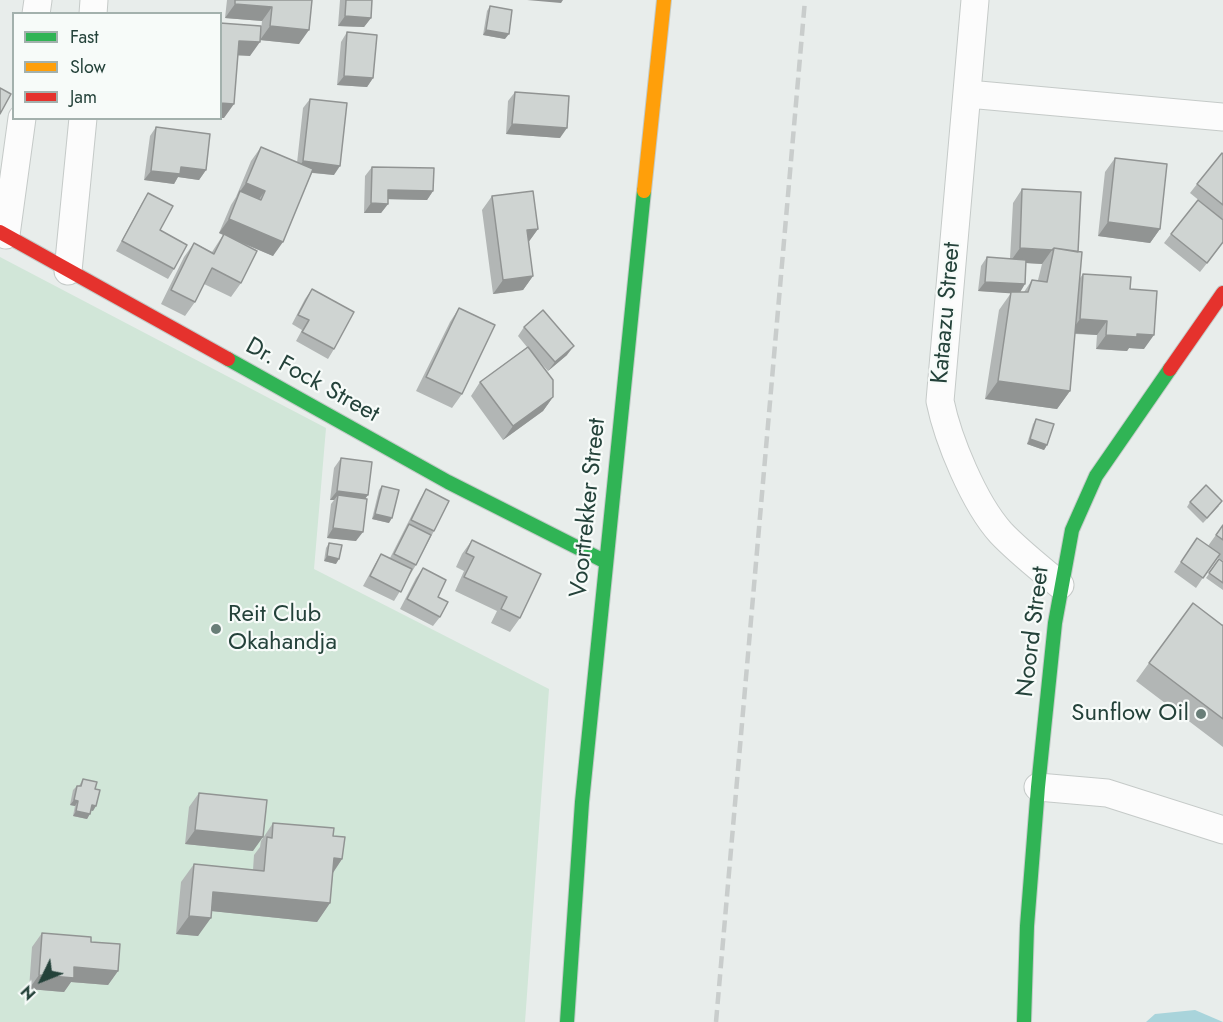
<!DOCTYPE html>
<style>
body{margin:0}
#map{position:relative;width:1223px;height:1022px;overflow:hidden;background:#e8edeb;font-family:Jost,sans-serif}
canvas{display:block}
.legend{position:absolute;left:12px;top:12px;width:210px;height:108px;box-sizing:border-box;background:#f7fbf9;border:2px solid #a3b1ad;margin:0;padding:8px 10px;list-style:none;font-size:18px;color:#24423a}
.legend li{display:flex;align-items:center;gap:12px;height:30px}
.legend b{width:30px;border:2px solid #a3b1ad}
.north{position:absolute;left:12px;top:950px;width:60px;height:60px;-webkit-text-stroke:4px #f7fbf9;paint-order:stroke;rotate:227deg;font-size:16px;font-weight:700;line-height:24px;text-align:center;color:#24423a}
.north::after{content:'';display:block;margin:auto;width:21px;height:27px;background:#24423a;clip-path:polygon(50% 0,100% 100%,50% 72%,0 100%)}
</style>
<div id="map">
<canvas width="1223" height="1022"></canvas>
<ul class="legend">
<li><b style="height:8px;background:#30b455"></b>Fast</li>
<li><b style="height:8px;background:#ff9f0a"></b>Slow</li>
<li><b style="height:8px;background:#e5322d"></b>Jam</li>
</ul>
<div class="north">N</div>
</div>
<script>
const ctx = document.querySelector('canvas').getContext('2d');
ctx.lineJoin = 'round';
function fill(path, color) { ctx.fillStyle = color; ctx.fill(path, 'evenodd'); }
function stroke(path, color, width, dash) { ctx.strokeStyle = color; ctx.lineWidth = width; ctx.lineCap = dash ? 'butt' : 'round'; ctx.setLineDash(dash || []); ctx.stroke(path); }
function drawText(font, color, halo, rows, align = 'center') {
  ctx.font = font + ' Jost,sans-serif'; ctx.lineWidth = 4.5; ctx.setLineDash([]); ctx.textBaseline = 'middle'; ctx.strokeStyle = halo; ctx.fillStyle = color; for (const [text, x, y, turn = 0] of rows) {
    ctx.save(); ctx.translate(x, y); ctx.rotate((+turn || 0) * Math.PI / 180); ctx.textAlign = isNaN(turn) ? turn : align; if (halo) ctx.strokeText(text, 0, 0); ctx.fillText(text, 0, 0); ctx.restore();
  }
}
fill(new Path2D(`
 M0,257L326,428L314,569L549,689L525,1022H0Z`), '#d1e6d8');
fill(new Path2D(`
 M1195,1010L1223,1022H1146L1155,1014Z`), '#a9d4db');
const street = new Path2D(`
 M975,0L940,401C948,440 974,503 1001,533C1019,552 1040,568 1060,585
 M36,14L38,0
 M93,14L94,0
 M968,94L1223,117
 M6,235L22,118
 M68,271L83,118
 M1038,787L1107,793L1223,830`);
const fast = new Path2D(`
 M228,359L448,482L606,562
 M567,1022L582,802L644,191
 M1024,1022L1027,926L1038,787L1055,623L1072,530L1096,476L1170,369`);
const slow = new Path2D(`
 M644,191L664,0`);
const jam = new Path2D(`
 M0,232L228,359
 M1170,369L1223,293`);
stroke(street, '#c5cac8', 29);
stroke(fast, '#c3cbc8', 16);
stroke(slow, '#c3cbc8', 16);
stroke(jam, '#c3cbc8', 16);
stroke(street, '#fcfcfc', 27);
stroke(fast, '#30b455', 14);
stroke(slow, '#ff9f0a', 14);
stroke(jam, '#e5322d', 14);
stroke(new Path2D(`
 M716,1022L805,0`), '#c9cdcc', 4.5, [12, 6]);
fill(new Path2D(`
 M227,0H312L299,44L260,40L262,21L225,18Z
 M340,0H372L371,18L364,27L338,26Z
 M490,6L505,39L483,35L487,11Z
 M347,32L373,78L367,87L337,85L341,42Z
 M515,92L560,138L506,134L508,101Z
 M310,99L334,175L312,173L273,256L242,243L241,283L231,297L204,284L195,302L185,316L161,304L184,257L194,243L212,252L223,235L219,233L231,205L236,197L251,161L261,147L297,163L303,108Z
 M156,127L206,170L199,180L178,177L174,184L144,180L150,136Z
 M1223,154V220L1190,193L1197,184Z
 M1115,158L1160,229L1150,243L1098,236L1105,172Z
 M372,167L433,191L427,200L388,199V204L381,213H364L365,176Z
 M1022,189L1078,252L1080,278L1083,274L1130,289L1144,349L1129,348L1127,351L1096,349L1097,335L1075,334L1070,391L1057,409L985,399L999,310L1011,293L978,291L981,266L987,257L1010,259L1013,203ZM1026,263L1042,264L1038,280H1032L1024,292H1020Z
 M148,193L174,269L168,279L116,251L142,203Z
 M492,196L538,229L528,242L533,276L523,290L493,294L482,210Z
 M1171,234L1223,243L1200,272L1164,243Z
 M312,289L334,349L328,359L296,341L302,330L292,324L305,299Z
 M459,308L462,394L452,408L416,391L450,322Z
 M524,327L567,355L548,371L533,354L553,397L543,411L503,440L471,396L480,382L527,347L518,336Z
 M1036,419L1047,445L1044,450L1027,444L1033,424Z
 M341,458L368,495L365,498L356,541L327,538L331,504L334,500H330L334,468Z
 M382,486L389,523L372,519L379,490Z
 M426,489L434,531L416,565L394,601L363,586L375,564L381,554L390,558L420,499Z
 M1190,502L1219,506L1203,523L1187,507Z
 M1223,525V561L1217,557L1196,588L1174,572L1197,538L1208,546Z
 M472,540L520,618L510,632L491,623L497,611L455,591L464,571L456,567L462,554Z
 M329,543L336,564L324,561L326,548Z
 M1219,559L1223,562V590L1206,578Z
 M423,568L438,597L440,617L433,626L400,609L416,578Z
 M1223,624V747L1136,681L1149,663Z
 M83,779L95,789L93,811L91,810L87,819L73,816L75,806L70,805L73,790L77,786H79Z
 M199,793L253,851L185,844L189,807Z
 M273,823L333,836L342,859L333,873L330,903L317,922L212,911L198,936L176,934L181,882L194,864L253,870L254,855L260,847L261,841Z
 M42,933L91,942L118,971L108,985L71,982L64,992L29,989L32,947Z`), '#b2b6b5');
fill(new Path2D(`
 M527,0H563L561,3Z
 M235,4L272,7L262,21L225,18Z
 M345,16L371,18L364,27L338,26Z
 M270,26L309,30L299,44L260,40Z
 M486,30L509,34L505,39L483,35Z
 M239,41L260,42L250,56L229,55Z
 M344,76L373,78L367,87L337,85Z
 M220,103L234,104L224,118H220Z
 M512,124L567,128L560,138L506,134Z
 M303,161L340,166L334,175L296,171Z
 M181,167L206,170L199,180L178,177L174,184L144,180L151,171Z
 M246,183L265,191L255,205L240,191L236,197Z
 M388,190L433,191L427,200L382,199Z
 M371,203L388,204L381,213H364Z
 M229,219L283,242L273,256L219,233Z
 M1108,222L1160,229L1150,243L1098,236Z
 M538,229L528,243L527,230Z
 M1020,248L1052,250L1042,264L1010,262Z
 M533,276L523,290L493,294L503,280Z
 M985,282L1025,284L1019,294L978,291Z
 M1080,319L1107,321L1097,335L1070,333Z
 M1137,334L1154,335L1144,349L1129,348L1127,351L1096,349L1106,335Z
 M574,346L567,355L548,371L555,362Z
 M998,381L1070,391L1057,409L985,399Z
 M553,397L543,411L503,440L513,426Z
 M1030,439L1047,445L1044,450L1027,444Z
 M337,491L368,495L361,504L338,495L334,500H330Z
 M375,514L392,518L389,523L372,519Z
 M333,528L363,532L356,541L327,538Z
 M327,556L339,559L336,564L324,561Z
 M74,800L78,801L75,806L70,805Z
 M92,805L96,806L93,811L89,810Z
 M76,811L90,814L87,819L73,816Z
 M195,830L263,837L253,851L185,844Z
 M334,858L342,859L330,877Z
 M213,892L330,903L317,922L201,910Z
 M189,916L211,918L198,936L176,934Z
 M74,967L118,971L108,985L71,982L64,992L29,989L39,975Z`), '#919493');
const building = new Path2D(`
 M235,0H312L309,30L270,26L272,7L235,4Z
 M346,0H372L371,18L345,16Z
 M490,6L512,10L509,34L486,30Z
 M220,23L261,26L260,42L239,41L234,104L220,103Z
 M347,32L377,35L373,78L344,76Z
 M0,88L11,94L0,114Z
 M515,92L569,96L567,128L512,124Z
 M310,99L347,103L340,166L303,161Z
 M156,127L210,134L206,170L181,167L180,174L151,171Z
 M261,147L313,169L283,242L229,219L240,191L261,200L265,191L246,183Z
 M1222,153L1223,154V205L1197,184Z
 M1115,158L1167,164L1160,229L1108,222Z
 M372,167L434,168L433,191L388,190V204L371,203Z
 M1022,189L1081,192L1078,252L1054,248L1052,250L1020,248Z
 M533,191L538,229L527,230L533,276L503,280L492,196Z
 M148,193L173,206L160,230L187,245L174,269L122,241Z
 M1198,200L1223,220V242L1207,263L1171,234Z
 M224,234L257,251L241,283L212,268L195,302L171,290L194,243L214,254Z
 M1054,248L1082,252L1070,391L998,381L1011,292H1028L1032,280L1047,282Z
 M987,257L1026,260L1025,284L985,282Z
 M1083,274L1131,277L1130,289L1157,291L1154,335L1137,334V337L1106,335L1107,321L1080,319Z
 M312,289L354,312L334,349L302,332L309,320L298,315Z
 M459,308L495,325L462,394L426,377Z
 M543,310L574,346L555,362L524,327Z
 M528,347L553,380V397L513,426L480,382Z
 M1036,419L1054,424L1047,445L1030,439Z
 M341,458L372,462L368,495L337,491Z
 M1206,485L1222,501L1207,518L1190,502Z
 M382,486L399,490L392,518L375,514Z
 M426,489L449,501L434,531L411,520Z
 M338,495L367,499L363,532L333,528Z
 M409,524L431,535L416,565L394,554Z
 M1223,525V540L1216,535Z
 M1197,538L1220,554L1203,578L1181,562Z
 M472,540L541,574L520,618L501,609L507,597L464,577L474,557L466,553Z
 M329,543L342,545L339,559L327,556Z
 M381,554L412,569L401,592L370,576Z
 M1219,559L1223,562V583L1209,573Z
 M423,568L446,580L438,597L448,602L440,617L407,599Z
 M1193,603L1223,626V719L1149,663Z
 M83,779L97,782L95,789L100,790L96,806L92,805L90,814L76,811L78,801L74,800L77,786H81Z
 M199,793L267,800L263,837L195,830Z
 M273,823L334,828L333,836L345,837L342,859L334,858L330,903L213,892L211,918L189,916L194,864L264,871L267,837L272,838Z
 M42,933L91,937V942L120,944L118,971L74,967V978L39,975Z`);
fill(building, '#cfd4d2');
stroke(building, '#919493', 1.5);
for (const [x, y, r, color] of [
 [216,629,6,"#697e78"],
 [1201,714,6,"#697e78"]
]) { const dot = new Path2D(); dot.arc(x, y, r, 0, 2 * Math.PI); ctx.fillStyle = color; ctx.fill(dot); stroke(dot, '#f7fbf9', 2); }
drawText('24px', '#24423a', '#f7fbf9', [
 ["Kataazu Street",947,313,-85],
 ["Dr. Fock Street",312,381,29],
 ["Voortrekker Street",589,508,-84],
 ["Noord Street",1034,632,-83]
]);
drawText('24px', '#24423a', '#f7fbf9', [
 ["Reit Club",228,615],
 ["Okahandja",228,643],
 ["Sunflow Oil",1189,714,"right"]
], 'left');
</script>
